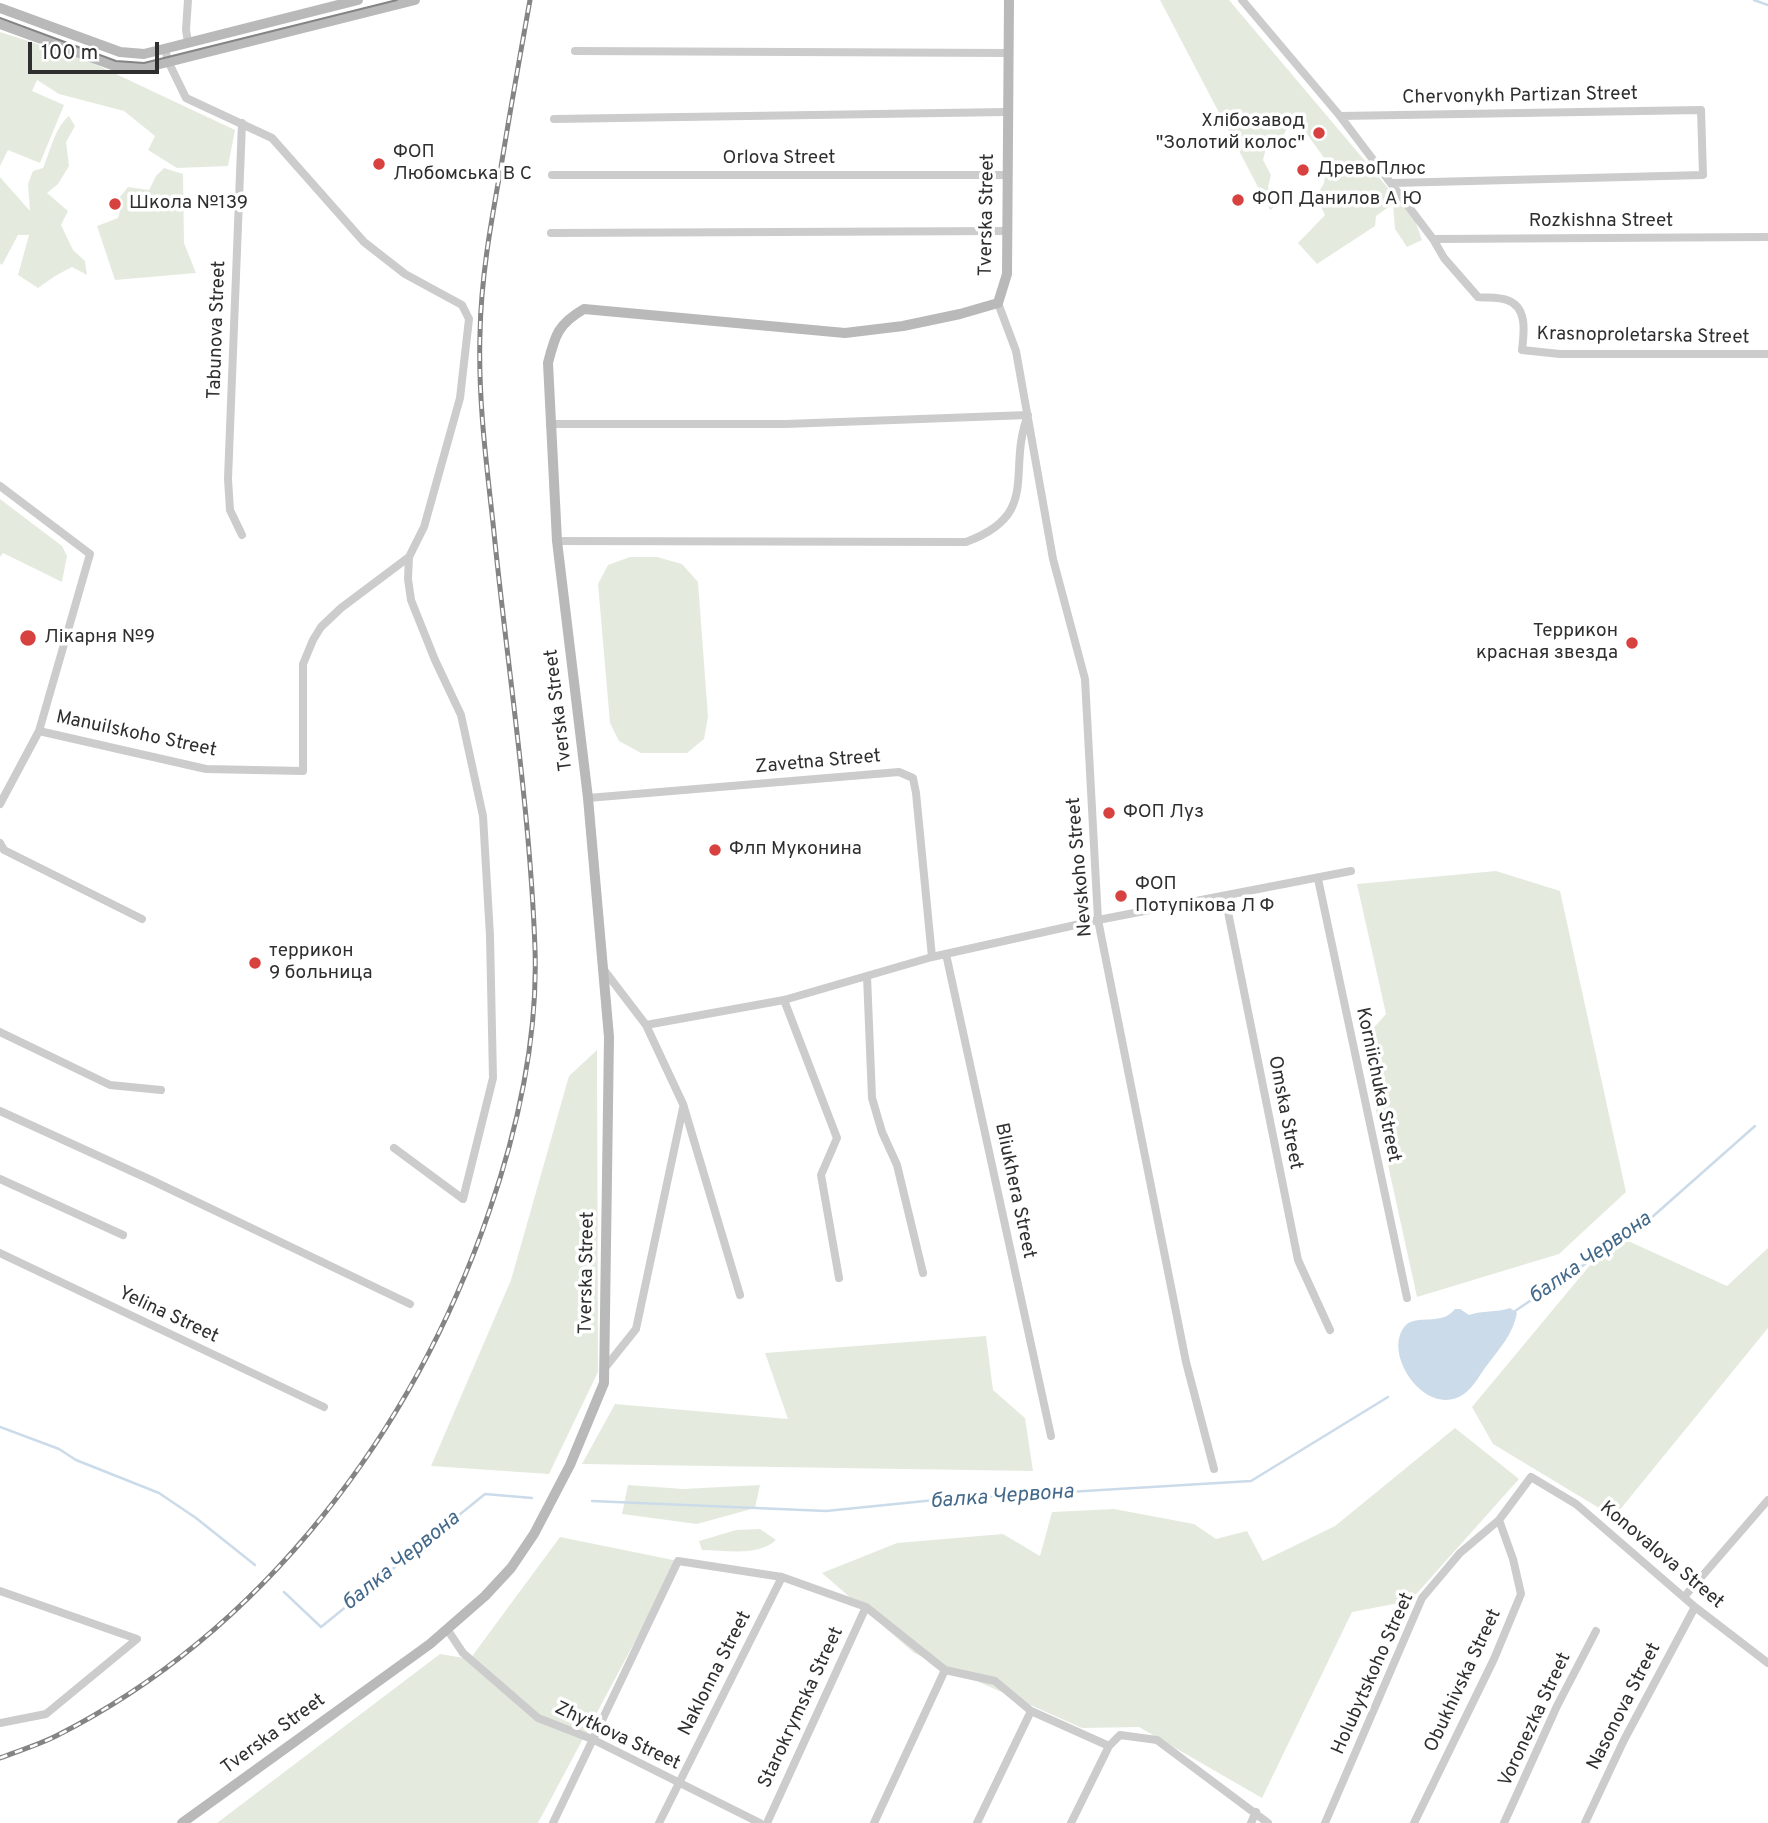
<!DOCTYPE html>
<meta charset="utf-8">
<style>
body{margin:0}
#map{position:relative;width:1768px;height:1823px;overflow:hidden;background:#fff;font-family:Overpass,sans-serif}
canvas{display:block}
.scale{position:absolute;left:28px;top:42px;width:131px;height:32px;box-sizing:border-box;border:4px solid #2f2f2f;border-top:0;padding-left:9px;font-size:21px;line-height:24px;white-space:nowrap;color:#2f2f2f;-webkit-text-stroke:5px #fff;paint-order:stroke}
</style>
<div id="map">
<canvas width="1768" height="1823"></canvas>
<div class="scale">100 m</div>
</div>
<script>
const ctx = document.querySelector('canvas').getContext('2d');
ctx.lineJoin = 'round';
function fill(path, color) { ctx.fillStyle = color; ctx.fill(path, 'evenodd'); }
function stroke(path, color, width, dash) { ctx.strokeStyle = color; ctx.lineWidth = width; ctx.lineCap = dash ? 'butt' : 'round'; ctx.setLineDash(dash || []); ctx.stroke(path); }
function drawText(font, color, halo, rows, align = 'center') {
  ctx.font = font + ' Overpass,sans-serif'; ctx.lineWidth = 7; ctx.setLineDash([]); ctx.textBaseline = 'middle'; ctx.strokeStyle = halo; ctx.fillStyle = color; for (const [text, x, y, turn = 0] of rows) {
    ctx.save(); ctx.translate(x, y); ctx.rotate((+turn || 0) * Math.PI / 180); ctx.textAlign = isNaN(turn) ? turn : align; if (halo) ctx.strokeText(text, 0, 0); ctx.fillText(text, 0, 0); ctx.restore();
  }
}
fill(new Path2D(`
 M1160,0H1229L1415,220L1422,240L1407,247L1395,229L1393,204L1376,216L1375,226L1317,264L1298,243L1325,215L1316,197L1324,183L1327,162L1297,120L1286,118L1287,128L1279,145L1266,148L1263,160L1271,175L1268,187L1276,206L1270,210Z
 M0,32L84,59L235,130L228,166L177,168L148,150L155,136L124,111L59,94L37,80L32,91L64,105L40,163L8,150L0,166Z
 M69,116L75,126L66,142L69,166L58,184L47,193L68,211L61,225L73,250L85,261L87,275L72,267L55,276L38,288L18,275L29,235H18L2,265L0,263V177L30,211L28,184L33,171L43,168C50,152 55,127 69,116Z
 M164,168L183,174L184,243L196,273L115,280L97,226L118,218L121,207L119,198L128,187L149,190L156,176Z
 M0,499L62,546L67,556L62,582L3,553L0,557Z
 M630,557H657L682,564L698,582L708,717L704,739L687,753H641L619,741L610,723L598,584L608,565Z
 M1496,871L1560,891L1626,1192L1559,1254L1417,1297L1361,1042L1386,1014L1357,884Z
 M597,1050L598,1372L549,1474L431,1466L511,1280L569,1076Z
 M1615,1235L1727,1286L1768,1248V1328L1614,1517L1493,1444L1472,1407Z
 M986,1336L993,1390L1025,1418L1033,1471L582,1464L615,1404L788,1419L765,1353Z
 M1455,1428L1519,1479L1410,1601L1352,1612L1262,1798L1139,1727L1082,1728L914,1653L822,1573L897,1543L1003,1534L1040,1556L1052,1512L1114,1509L1194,1524L1216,1539L1247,1531L1263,1561L1335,1526Z
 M628,1485L683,1489L760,1485L755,1508L697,1524L622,1514Z
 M760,1529L776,1540C757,1557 726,1550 702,1550L699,1541L736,1530Z
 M560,1537L678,1561L538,1823H217L440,1654L470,1659Z`), '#e4ebde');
fill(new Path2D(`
 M1510,1308L1517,1313C1513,1334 1500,1348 1488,1364C1480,1374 1474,1387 1464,1394C1427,1420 1381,1354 1405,1326C1417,1313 1441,1327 1455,1309H1460L1469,1315C1483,1310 1496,1313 1510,1308Z`), '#cbdbe9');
stroke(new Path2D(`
 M1754,0L1768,5
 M1512,1313L1642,1226L1755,1126
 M0,1427L59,1449L76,1460L159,1493L196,1518L255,1565
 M592,1501L826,1511L935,1500L1251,1481L1388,1397
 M284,1592L321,1627L485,1494L532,1498`), '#cbdbe9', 2.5);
stroke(new Path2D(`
 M188,0L186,30L188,42
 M1242,0L1340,116L1433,239L1444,258L1478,297C1487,298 1499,297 1507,300C1528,307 1524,333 1522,350L1560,354H1768
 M165,49L168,61L186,98L272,138L364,242L405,274L462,305L469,319L460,398L424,527L409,557L408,579L411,600L435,660L461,715L483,816L490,936L493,1078L463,1199L394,1148
 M575,51L1007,53
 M1340,116L1701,110L1703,175L1393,183
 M554,119L1006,112
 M552,175H1007
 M551,233L1006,231
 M1433,239L1768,237
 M998,303L1016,351L1053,559L1085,679L1098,920L1186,1362L1214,1469
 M550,424H786L1028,415C1006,472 1042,514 966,542L557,541
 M0,486L90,554L39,731L0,804
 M242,535L230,510L228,479L242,123
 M39,731L206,769L303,771V664L313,640L321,627L341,608L409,557
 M588,798L899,772L913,778L916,793L932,957
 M0,843L4,850L142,919
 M1318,879L1407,1298
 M1225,897L1298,1260L1330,1330
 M946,954L1051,1436
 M604,970L646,1025L784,1000L932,957L1098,920L1351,871
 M867,976L872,1098L882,1132L897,1165L923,1273
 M784,1000L837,1138L821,1175L839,1278
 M646,1025L683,1104L740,1295
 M0,1032L110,1085L161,1090
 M0,1111L151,1180L410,1304
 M0,1179L123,1235
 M0,1253L324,1407
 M604,1369L636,1329L683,1108
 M0,1591L137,1639L46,1714L0,1723
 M1684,1597L1768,1500
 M447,1629L463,1653L538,1718L592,1739L760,1823
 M553,1823L678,1561L782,1577L866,1607L945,1670L995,1681L1031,1711L1109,1746L1120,1735L1157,1740L1268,1823
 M659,1823L782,1577
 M767,1823L866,1607
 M874,1823L945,1670
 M977,1823L1031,1711
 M1071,1823L1109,1746
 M1251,1823L1256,1812
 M1325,1823L1422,1598L1460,1553L1499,1520
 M1414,1823L1494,1659L1521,1594L1513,1559L1499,1520L1531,1477L1576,1504L1695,1607L1768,1663
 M1504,1823L1557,1706L1596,1631
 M1585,1823L1624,1740L1695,1607`), '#ccc', 8);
stroke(new Path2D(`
 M0,8L120,52L144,54L358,0
 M0,24L115,66L144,68L415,0
 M182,1823L430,1644L485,1596L511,1568L534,1534L570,1465L604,1383L609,1037L588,798L557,541L548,363C555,335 558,324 584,309L845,333L903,326L960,314L998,303L1007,274L1009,0`), '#b9b9b9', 10);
stroke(new Path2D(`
 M0,18L116,61L144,63L397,0`), '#848484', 2);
const rail = new Path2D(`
 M0,1758C18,1751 38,1745 56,1736C264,1631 414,1430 489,1212C518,1128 538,1039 535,949C530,807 507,665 493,523C486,460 478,398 480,334C481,277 491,223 501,167C510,111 520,56 530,0`);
stroke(rail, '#848484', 5);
stroke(rail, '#fff', 2.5, [8]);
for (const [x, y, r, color] of [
 [1319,133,7,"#d7413f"],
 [379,164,7,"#d7413f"],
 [1303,170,7,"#d7413f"],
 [1238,200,7,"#d7413f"],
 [115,204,7,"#d7413f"],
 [28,638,9,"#d7413f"],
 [1632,643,7,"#d7413f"],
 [1109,813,7,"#d7413f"],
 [715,850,7,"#d7413f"],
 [1121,896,7,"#d7413f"],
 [255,963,7,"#d7413f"]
]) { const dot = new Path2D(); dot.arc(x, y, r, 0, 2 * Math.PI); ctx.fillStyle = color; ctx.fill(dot); stroke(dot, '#fff', 2.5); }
drawText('19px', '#2f2f2f', '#fff', [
 ["Chervonykh Partizan Street",1520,97,-1],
 ["Orlova Street",779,159],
 ["Tverska Street",988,215,-89],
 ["Rozkishna Street",1601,222],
 ["Tabunova Street",218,330,-88],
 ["Krasnoproletarska Street",1643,337,1],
 ["Tverska Street",560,710,-97],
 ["Manuilskoho Street",136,735,12],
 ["Zavetna Street",818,763,-5],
 ["Nevskoho Street",1081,867,-95],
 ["Korniichuka Street",1377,1085,78],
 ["Omska Street",1284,1113,79],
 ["Bliukhera Street",1014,1191,78],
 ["Tverska Street",588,1273,-89],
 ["Yelina Street",168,1316,25],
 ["Konovalova Street",1661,1556,40],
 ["Naklonna Street",716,1674,-63],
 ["Holubytskoho Street",1374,1674,-66],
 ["Obukhivska Street",1464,1681,-65],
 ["Nasonova Street",1625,1707,-63],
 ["Starokrymska Street",802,1708,-65],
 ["Voronezka Street",1536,1720,-65],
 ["Tverska Street",274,1735,-36],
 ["Zhytkova Street",617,1737,25]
]);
drawText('19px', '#2f2f2f', '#fff', [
 ["Хлібозавод",1305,122,"right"],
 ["\"Золотий колос\"",1305,144,"right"],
 ["ФОП",393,153],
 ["Любомська В С",393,175],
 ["ДревоПлюс",1317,170],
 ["ФОП Данилов А Ю",1252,200],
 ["Школа №139",129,204],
 ["Террикон",1618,632,"right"],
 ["красная звезда",1618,654,"right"],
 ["Лікарня №9",44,638],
 ["ФОП Луз",1123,813],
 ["Флп Муконина",729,850],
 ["ФОП",1135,885],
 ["Потупікова Л Ф",1135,907],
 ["террикон",269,952],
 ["9 больница",269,974]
], 'left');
drawText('italic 21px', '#43698a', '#fff', [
 ["балка Червона",1591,1259,-35],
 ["балка Червона",1002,1498,-4],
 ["балка Червона",402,1562,-39]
]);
</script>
